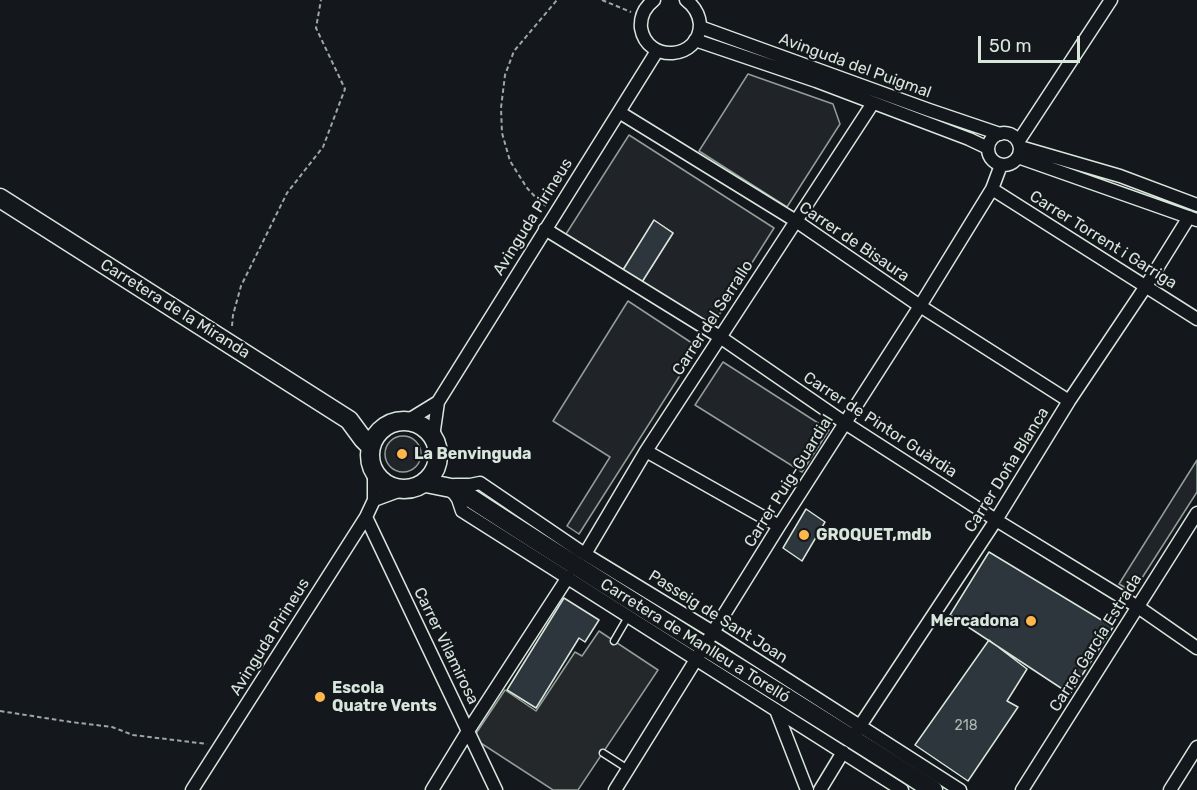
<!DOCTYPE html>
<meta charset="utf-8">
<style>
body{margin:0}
#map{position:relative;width:1197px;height:790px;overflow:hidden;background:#14181c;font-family:Rubik,sans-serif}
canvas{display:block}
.scale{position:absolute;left:978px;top:36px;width:102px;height:27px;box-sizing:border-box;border:3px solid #d8e6dc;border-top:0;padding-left:8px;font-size:18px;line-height:21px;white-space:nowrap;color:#d8e6dc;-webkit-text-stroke:4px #14181c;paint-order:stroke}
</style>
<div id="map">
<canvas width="1197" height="790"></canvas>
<div class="scale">50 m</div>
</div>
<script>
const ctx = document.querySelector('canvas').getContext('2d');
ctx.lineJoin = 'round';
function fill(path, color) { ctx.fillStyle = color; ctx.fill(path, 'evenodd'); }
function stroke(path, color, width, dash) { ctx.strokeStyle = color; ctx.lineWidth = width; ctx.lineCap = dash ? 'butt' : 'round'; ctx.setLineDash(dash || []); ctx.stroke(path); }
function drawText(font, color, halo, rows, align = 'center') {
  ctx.font = font + ' Rubik,sans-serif'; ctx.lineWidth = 4.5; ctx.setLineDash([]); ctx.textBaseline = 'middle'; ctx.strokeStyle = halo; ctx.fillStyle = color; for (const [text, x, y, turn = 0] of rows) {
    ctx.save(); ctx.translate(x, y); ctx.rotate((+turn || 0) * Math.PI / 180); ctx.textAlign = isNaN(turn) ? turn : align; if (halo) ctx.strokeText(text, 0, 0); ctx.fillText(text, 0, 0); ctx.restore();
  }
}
const green = new Path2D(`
 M748,74L833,104L840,124L787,207L699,151Z
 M629,135L774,228L712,326L642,282L673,233L654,221L623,270L566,234Z
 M628,301L698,347L579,534L567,526L610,457L553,421Z
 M723,362L829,430L802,472L695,405Z
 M385 454a18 18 0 1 1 36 0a18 18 0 1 1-36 0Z
 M1197,460V492L1133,592L1119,584Z`);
fill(green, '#202428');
stroke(green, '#939e99', 1.5);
const parking = new Path2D(`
 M599,631L658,670L578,790H553L473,738L505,690L536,711L575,652L582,656Z`);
fill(parking, '#24282b');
stroke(parking, '#939e99', 1.5);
const building = new Path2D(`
 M654,220L673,233L642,282L623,270Z
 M806,509L825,522L802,561L783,548Z
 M989,552L1113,627L1070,694L950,615Z
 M564,598L599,620L585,642L579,638L536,708L507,690Z
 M989,640L1027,669L1007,701L1018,707L968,781L915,745Z`);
fill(building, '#2c363c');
stroke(building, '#d8e6dc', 1.5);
const lane = new Path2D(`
 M614,641L628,617
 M603,753L628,769`);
const street = new Path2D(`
 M654,0C645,7 640,17 641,28C647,64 700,60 700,24C699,14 694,6 686,0
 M700,27L929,110L1000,134
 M695,40L816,81L969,139L988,148
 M619,112L796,221L920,306L1069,401
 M988 149a16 16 0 1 1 32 0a16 16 0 1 1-32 0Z
 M1018,142L1111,0
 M1020,147L1120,176L1197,205
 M1018,157L1197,220
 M992,189L1197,319
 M545,229L720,337L845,423L996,520L1138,607L1197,648
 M407,421L438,402
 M433,437L438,402L657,51
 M646,451L779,526
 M455,485H470L480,483L580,551L713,632L960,790
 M451,489L458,499L462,511L902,790
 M374,500L401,490
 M366,517L496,790
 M585,554L646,451L873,103
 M776,710L807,790
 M852,738L996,520L1069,401L1146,286L1189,217
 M192,790L366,517L374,500V472
 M432,790L468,731L568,577
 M615,790L779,526L920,306L992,189L1001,165
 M820,790L843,752
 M1022,790L1197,513
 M1170,790L1197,747`);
const secondary = new Path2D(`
 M0,198L349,420L363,439L371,447
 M370 455a34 34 0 1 1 68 0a34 34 0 1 1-68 0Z
 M426,483L451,488L466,495C620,596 778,691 933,790`);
stroke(lane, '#d8e6dc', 9);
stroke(street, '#d8e6dc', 15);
stroke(secondary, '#d8e6dc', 21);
stroke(new Path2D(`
 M602,0L631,12
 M546,206L539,201L527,188L510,161L502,133L501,108L505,75L514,51L557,0
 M232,326L233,315L241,286L287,193L323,147L345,89L316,28L321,0
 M0,711L71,722L112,727L133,735L207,744`), '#9da8a2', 2, [4.5, 3]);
stroke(lane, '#14181c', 6);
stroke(street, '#14181c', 12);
stroke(secondary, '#14181c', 18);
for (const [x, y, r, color] of [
 [402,454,6,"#ffb74d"],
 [804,535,6,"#ffb74d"],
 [1031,621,6,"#ffb74d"],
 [320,697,6,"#ffb74d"]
]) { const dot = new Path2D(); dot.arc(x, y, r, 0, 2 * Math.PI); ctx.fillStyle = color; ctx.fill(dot); stroke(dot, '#14181c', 2); }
drawText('14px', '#adbab4', null, [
 ["218",966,726]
]);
drawText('16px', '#d8e6dc', '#14181c', [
 ["Avinguda del Puigmal",855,66,20],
 ["Avinguda Pirineus",533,217,-58],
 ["Carrer Torrent i Garriga",1103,240,32],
 ["Carrer de Bisaura",854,242,34],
 ["Carretera de la Miranda",175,309,32],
 ["Carrer del Serrallo",713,318,-57],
 ["Carrer de Pintor Guàrdia",880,425,33],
 ["Carrer Doña Blanca",1007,470,-58],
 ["Carrer Puig-Guardial",789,481,-58],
 ["Passeig de Sant Joan",718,617,32],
 ["Avinguda Pirineus",270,637,-58],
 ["Carretera de Manlleu a Torelló",695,641,32],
 ["Carrer García Estrada",1096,643,-58],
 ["Carrer Vilamirosa",446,646,64]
]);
drawText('bold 16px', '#d8e6dc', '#14181c', [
 ["La Benvinguda",414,454],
 ["GROQUET,mdb",816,535],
 ["Mercadona",1019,621,"right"],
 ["Escola",332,688],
 ["Quatre Vents",332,706]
], 'left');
</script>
